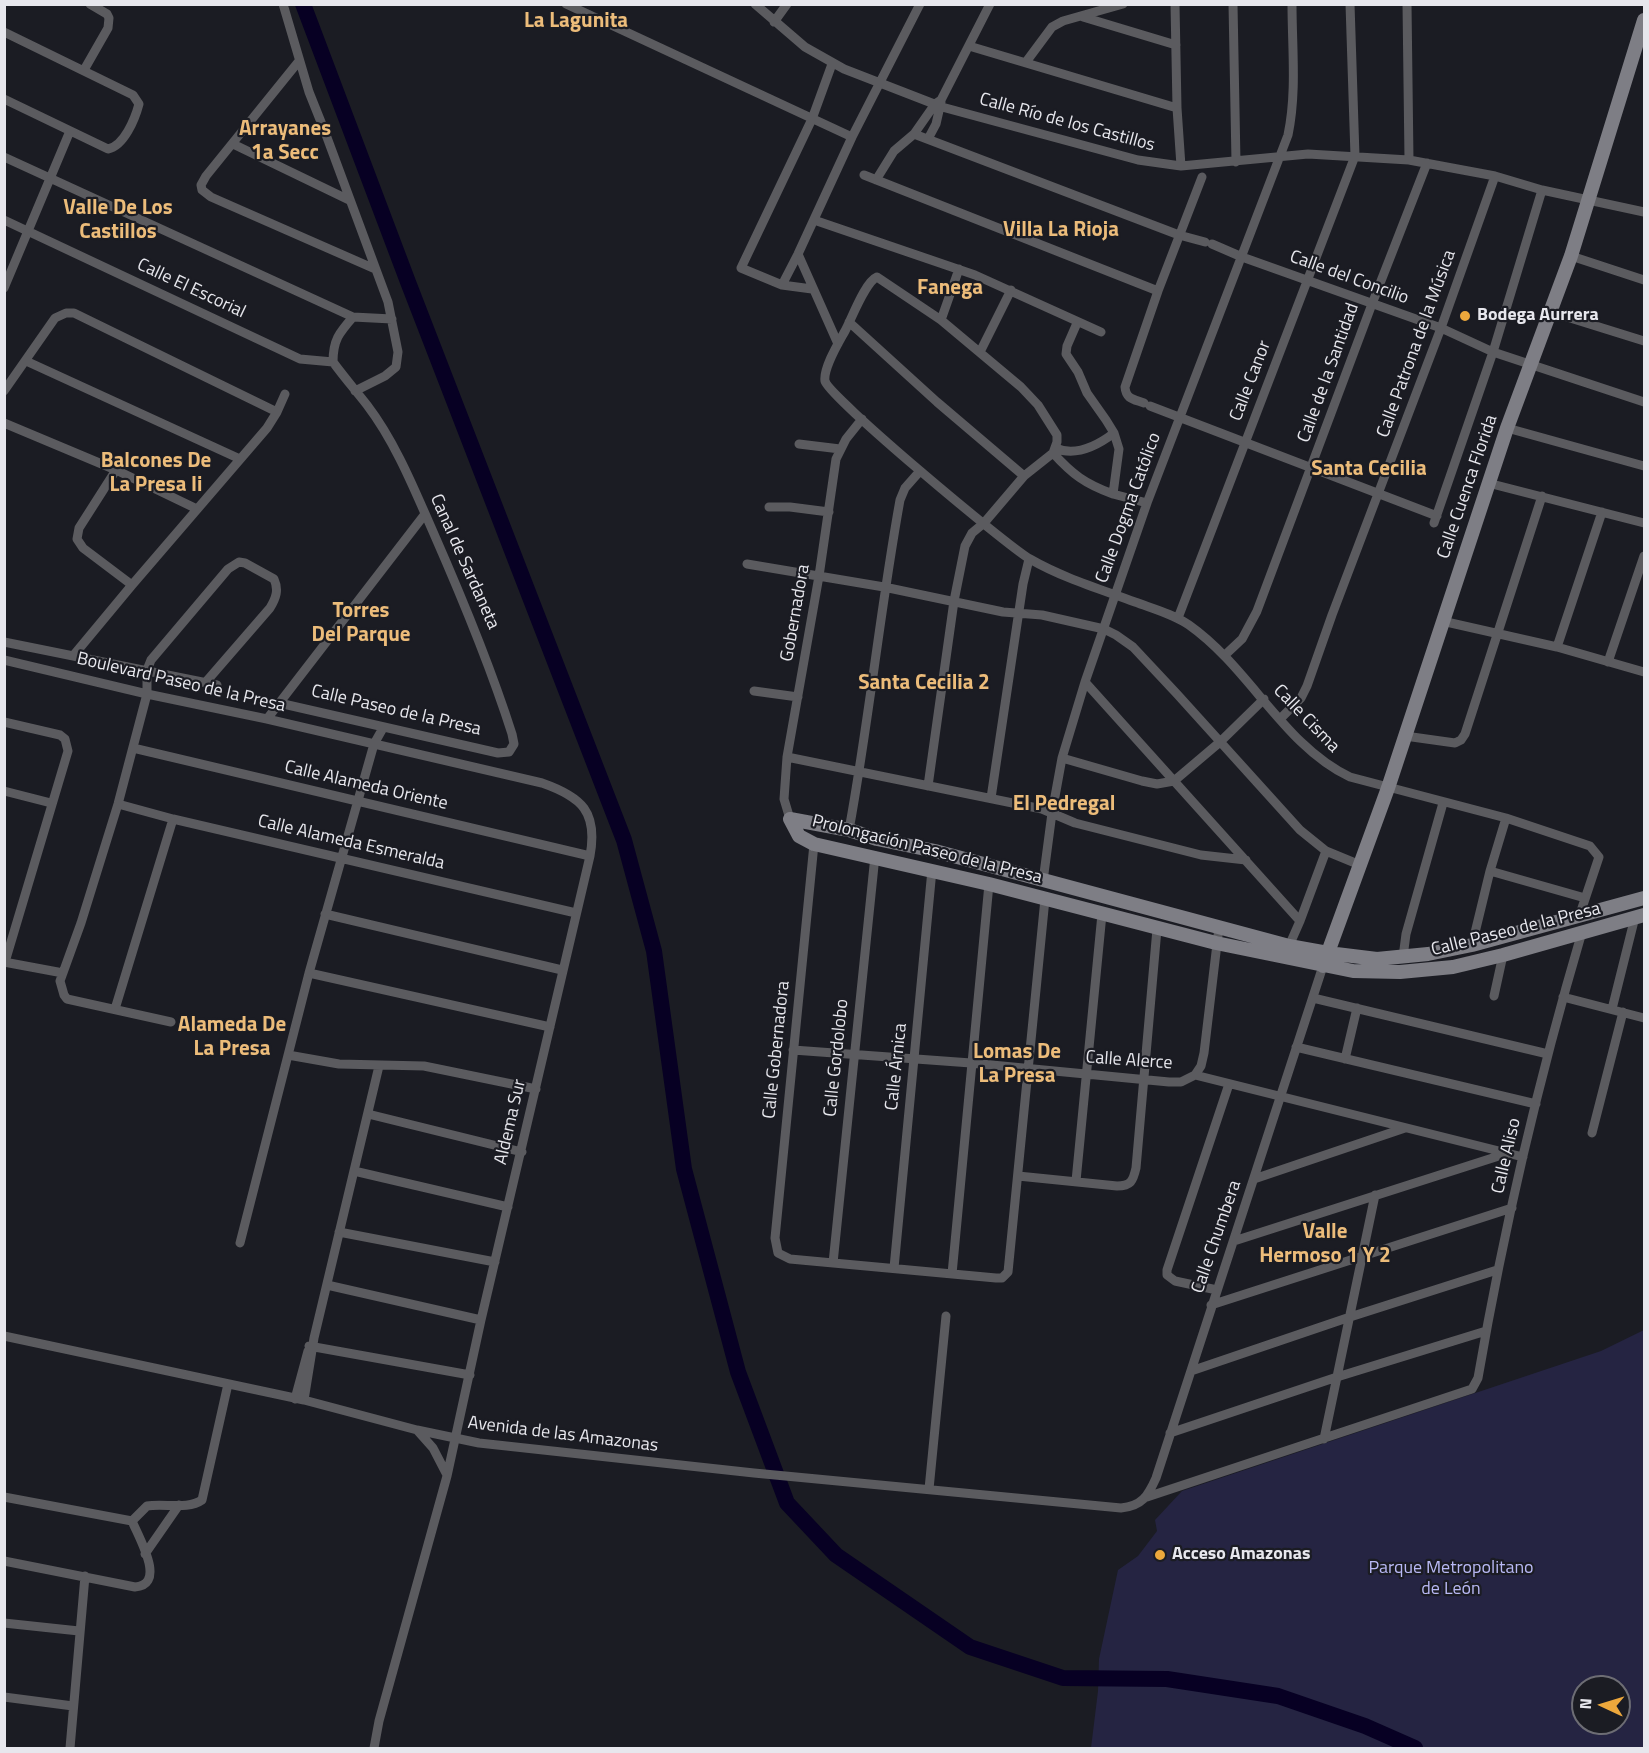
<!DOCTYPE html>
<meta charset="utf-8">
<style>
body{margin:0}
#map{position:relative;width:1649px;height:1753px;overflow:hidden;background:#1b1c23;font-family:"Titillium Web",sans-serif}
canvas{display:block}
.frame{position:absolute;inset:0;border:6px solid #e7e7ed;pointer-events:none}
.north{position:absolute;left:1571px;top:1675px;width:60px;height:60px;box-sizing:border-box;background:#1b1c23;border:2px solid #6d6d74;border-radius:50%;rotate:274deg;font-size:16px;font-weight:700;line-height:24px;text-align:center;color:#e7e7ed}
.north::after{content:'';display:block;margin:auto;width:21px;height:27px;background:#eda83c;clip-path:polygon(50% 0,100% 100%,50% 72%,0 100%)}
</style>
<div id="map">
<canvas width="1649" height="1753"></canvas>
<div class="frame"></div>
<div class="north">N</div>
</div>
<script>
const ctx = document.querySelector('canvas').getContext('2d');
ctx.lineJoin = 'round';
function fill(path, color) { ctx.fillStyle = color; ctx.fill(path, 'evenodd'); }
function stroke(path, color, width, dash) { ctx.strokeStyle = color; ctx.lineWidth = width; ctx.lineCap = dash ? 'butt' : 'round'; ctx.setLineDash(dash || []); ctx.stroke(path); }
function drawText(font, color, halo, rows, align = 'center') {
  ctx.font = font + ' "Titillium Web",sans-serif'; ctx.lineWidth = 4.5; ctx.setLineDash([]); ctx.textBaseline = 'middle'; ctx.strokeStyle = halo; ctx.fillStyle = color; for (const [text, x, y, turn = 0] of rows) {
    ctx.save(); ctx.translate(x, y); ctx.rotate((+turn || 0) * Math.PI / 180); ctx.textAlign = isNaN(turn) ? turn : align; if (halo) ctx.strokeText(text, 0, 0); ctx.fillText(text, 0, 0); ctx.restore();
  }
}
fill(new Path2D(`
 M1644,1330V1748H1091L1098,1691L1099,1659L1118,1570L1138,1556L1157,1531L1155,1520L1182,1491L1601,1351ZM1583,1687H1619V1723H1583Z`), '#252442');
stroke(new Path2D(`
 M303,4L408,282L624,840L654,951L684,1169L738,1372L787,1503L836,1555L970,1647L1063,1678L1167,1679L1278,1696L1365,1726L1415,1748`), '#070023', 16);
stroke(new Path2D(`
 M283,4L309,92L325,132L388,302L398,352L396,367L385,376L355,391
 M566,4L852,137
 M755,4L805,47L844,69L942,107L1138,160L1181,166L1308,154L1409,160L1495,176L1542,190L1644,212
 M1175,4L1177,108L1181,166
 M1233,4L1236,162
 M1407,4L1409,160
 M1083,17L1176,45
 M774,22L787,4
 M4,32L133,95L139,104C135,119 124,146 108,149L4,99
 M969,46L1177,108
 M299,61L206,176L201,185L202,190L211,197L375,269
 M1026,62L1052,27L1063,21L1123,4
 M84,70L108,28L109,18L107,14L90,4
 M914,134L1179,235L1205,242
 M928,139L936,124L941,102
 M233,144L349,200
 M4,157L353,317
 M864,175L1158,291
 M876,180L894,151L914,134L935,104L941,100L990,4
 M4,220L300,359L333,362C344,377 356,391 367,405C396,443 415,491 434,534C463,600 490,665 512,734L514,744L509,752L498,753L279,703
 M814,220L975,275L1101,332
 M1212,244L1242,257L1441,328L1493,352L1644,402
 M798,254L838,344
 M1571,256L1644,280
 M782,285L798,254L852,137L920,4
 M4,288L70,131
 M812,289L782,285L741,268L812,119L832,64
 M1551,312L1644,341
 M941,320L959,269
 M849,322L937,402L1024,476
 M1077,323L1067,346L1066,354L1078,372L1087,393L1106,420L1114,433L1119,449L1113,494L1147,503
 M980,352L1011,290
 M26,361L240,459
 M333,362C333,340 339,333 353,317L392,319
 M4,391L55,318L66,313H74L277,412
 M1144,403C1133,399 1126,399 1125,387L1158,291L1202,177
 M1150,406L1437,516
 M4,423L116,470L197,509
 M1507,428L1644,466
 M799,444L840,449
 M1055,448C1076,457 1097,446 1114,433
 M1053,453C1072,474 1085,484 1113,494
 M116,470L79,528L77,539L83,548L132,585
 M1488,483L1644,523
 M769,507H790L829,512
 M1434,523L1493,352L1542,190
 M747,564L884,587L1003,612L1042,615L1104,629L1116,635L1133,647L1177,694L1300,830L1326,851L1360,865
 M1178,618L1355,156L1350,4
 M1442,621L1557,647L1644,672
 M4,642L217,685
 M1557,647L1602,512
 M1225,655L1242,639L1257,611L1372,304L1427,163
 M73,656L132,585L267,428L277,412L285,394
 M4,660L147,694L267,719L542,783C582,797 598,812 590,856L481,1320L447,1476L379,1721L374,1748
 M1608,662L1644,556
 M1085,682L1300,921L1289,946
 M754,691L798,697
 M1281,718L1301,698L1307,686L1332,615L1441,328L1495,176
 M267,719L425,514
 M4,722L60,735L65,739L68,751L5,962
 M1405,736L1455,743L1461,740L1465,734L1542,496
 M133,748L590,856
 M787,757L1042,809L1075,823L1201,855L1246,860
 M1062,758L1142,781L1157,784L1174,781L1220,742L1264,699
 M928,786L954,601L965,546L972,533L984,523L1024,476L1053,453L1057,442V435L1038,405L1021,387L941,320L877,277C865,282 852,318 845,331C839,342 823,368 825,381C828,396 1006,545 1030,559C1063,578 1100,589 1135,602C1154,609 1173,614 1189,625C1250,668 1284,746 1350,777L1506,818L1590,846L1599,857L1579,917
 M4,791L51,803
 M991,798L1023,584L1029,559
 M118,804L173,819L576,913
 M790,819L784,799L787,757L819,576L836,459L846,439L862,419
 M849,830C869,721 880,610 900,500L905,488L920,471
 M814,844L775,1238L778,1253L790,1259L996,1278H1002L1008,1272L1045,899
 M1490,871L1585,898
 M1043,881L1052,813L1062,758L1085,682L1147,503L1288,135C1297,92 1292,48 1292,4
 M325,914L562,970
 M1300,921L1326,851
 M1472,945L1490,871L1506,818
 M1403,957L1406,934L1443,803
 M4,962L63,973
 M309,973L550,1027
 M1494,996L1503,955
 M1563,997L1644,1018
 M1313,998L1548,1054
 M115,1009L173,819
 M1612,1009L1635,917
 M171,1022L67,999L64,995L60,981L81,923L118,804L147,694V670L151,660L228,569L239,562L245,563L274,579C279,590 276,598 270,608L205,683
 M1296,1047L1536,1104
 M793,1050L971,1063L1169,1082H1181L1195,1075L1523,1157
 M288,1055L339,1064L424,1066L536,1089
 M1345,1059L1357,1008
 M1195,1075L1201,1066L1204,1053L1219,927
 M368,1114L522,1152
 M1592,1133L1623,1012
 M354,1171L508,1207
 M1018,1176L1117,1186C1131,1186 1133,1181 1136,1168L1157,929
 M1254,1179L1405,1128
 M1076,1181L1102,914
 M339,1232L495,1262
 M1234,1241L1505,1154
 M240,1243L309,973L374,744L383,728
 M833,1263L875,856
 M894,1268L932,870
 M952,1274L989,884
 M327,1285L481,1320
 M1217,1290L1175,1281L1167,1275V1270L1229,1084
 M1211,1305L1512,1208
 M4,1336L304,1400L417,1430L479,1443L754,1473L1121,1508C1142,1506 1148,1496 1156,1478L1323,966
 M309,1346L470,1375
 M1191,1371L1350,1317L1497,1270
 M295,1399L308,1351
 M304,1400L314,1338L379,1066
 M417,1430L433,1448L447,1475
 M1170,1433L1337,1377L1486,1331
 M1324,1439L1375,1195
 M929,1489L946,1316
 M4,1497L132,1521C139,1538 167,1585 135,1587L4,1561
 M1147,1497L1472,1389L1478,1378C1504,1227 1539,1078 1582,932
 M132,1521L147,1506C164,1503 188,1510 202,1500L228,1384
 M145,1554L179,1505
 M4,1623L79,1631
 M4,1697L73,1706
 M70,1748L85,1576`), '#5b5b5f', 9);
stroke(new Path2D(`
 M790,819L799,836L814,844L989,884L1216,943L1353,971L1400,972L1453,967L1503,955L1644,915
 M790,819L849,830L877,839L935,851L1289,946L1328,953L1377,959L1428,954L1472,945L1644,898
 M1323,966L1388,788L1507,428L1571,256L1644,20`), '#7e7e85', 14);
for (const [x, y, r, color] of [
 [1465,316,6,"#eda83c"],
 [1160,1555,6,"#eda83c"]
]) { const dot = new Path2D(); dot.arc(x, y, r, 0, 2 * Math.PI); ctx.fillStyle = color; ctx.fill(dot); stroke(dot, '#1b1c23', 2); }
drawText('18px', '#e7e7ed', '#1b1c23', [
 ["Calle Río de los Castillos",1067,123,15],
 ["Calle del Concilio",1349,278,20],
 ["Calle El Escorial",191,289,25],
 ["Calle Patrona de la Música",1417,344,-70],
 ["Calle de la Santidad",1329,373,-70],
 ["Calle Canor",1251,381,-69],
 ["Calle Cuenca Florida",1468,487,-71],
 ["Calle Dogma Católico",1129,508,-70],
 ["Canal de Sardaneta",464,562,66],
 ["Gobernadora",796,613,-80],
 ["Boulevard Paseo de la Presa",181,683,13],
 ["Calle Paseo de la Presa",396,711,13],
 ["Calle Cisma",1306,719,46],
 ["Calle Alameda Oriente",366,786,13],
 ["Calle Alameda Esmeralda",351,843,13],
 ["Prolongación Paseo de la Presa",927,850,14],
 ["Calle Paseo de la Presa",1516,930,-14],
 ["Calle Gobernadora",777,1050,-84],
 ["Calle Gordolobo",837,1058,-84],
 ["Calle Alerce",1129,1061,4],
 ["Calle Árnica",897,1067,-84],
 ["Aldema Sur",511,1122,-77],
 ["Calle Aliso",1507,1156,-77],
 ["Calle Chumbera",1217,1237,-71],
 ["Avenida de las Amazonas",563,1435,7]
]);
drawText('bold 18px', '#e7e7ed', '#1b1c23', [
 ["Bodega Aurrera",1477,316],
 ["Acceso Amazonas",1172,1555]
], 'left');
drawText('18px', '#b9b9f5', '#1b1c23', [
 ["Parque Metropolitano",1451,1569],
 ["de León",1451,1590]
]);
drawText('bold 21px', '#ecbc7a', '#1b1c23', [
 ["La Lagunita",576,22],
 ["Arrayanes",285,130],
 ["1a Secc",285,154],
 ["Valle De Los",118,209],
 ["Castillos",118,233],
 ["Villa La Rioja",1061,231],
 ["Fanega",950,289],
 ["Balcones De",156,462],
 ["La Presa Ii",156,486],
 ["Santa Cecilia",1369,470],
 ["Torres",361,612],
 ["Del Parque",361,636],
 ["Santa Cecilia 2",924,684],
 ["El Pedregal",1064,805],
 ["Alameda De",232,1026],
 ["La Presa",232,1050],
 ["Lomas De",1017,1053],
 ["La Presa",1017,1077],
 ["Valle",1325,1233],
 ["Hermoso 1 Y 2",1325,1257]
]);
</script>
